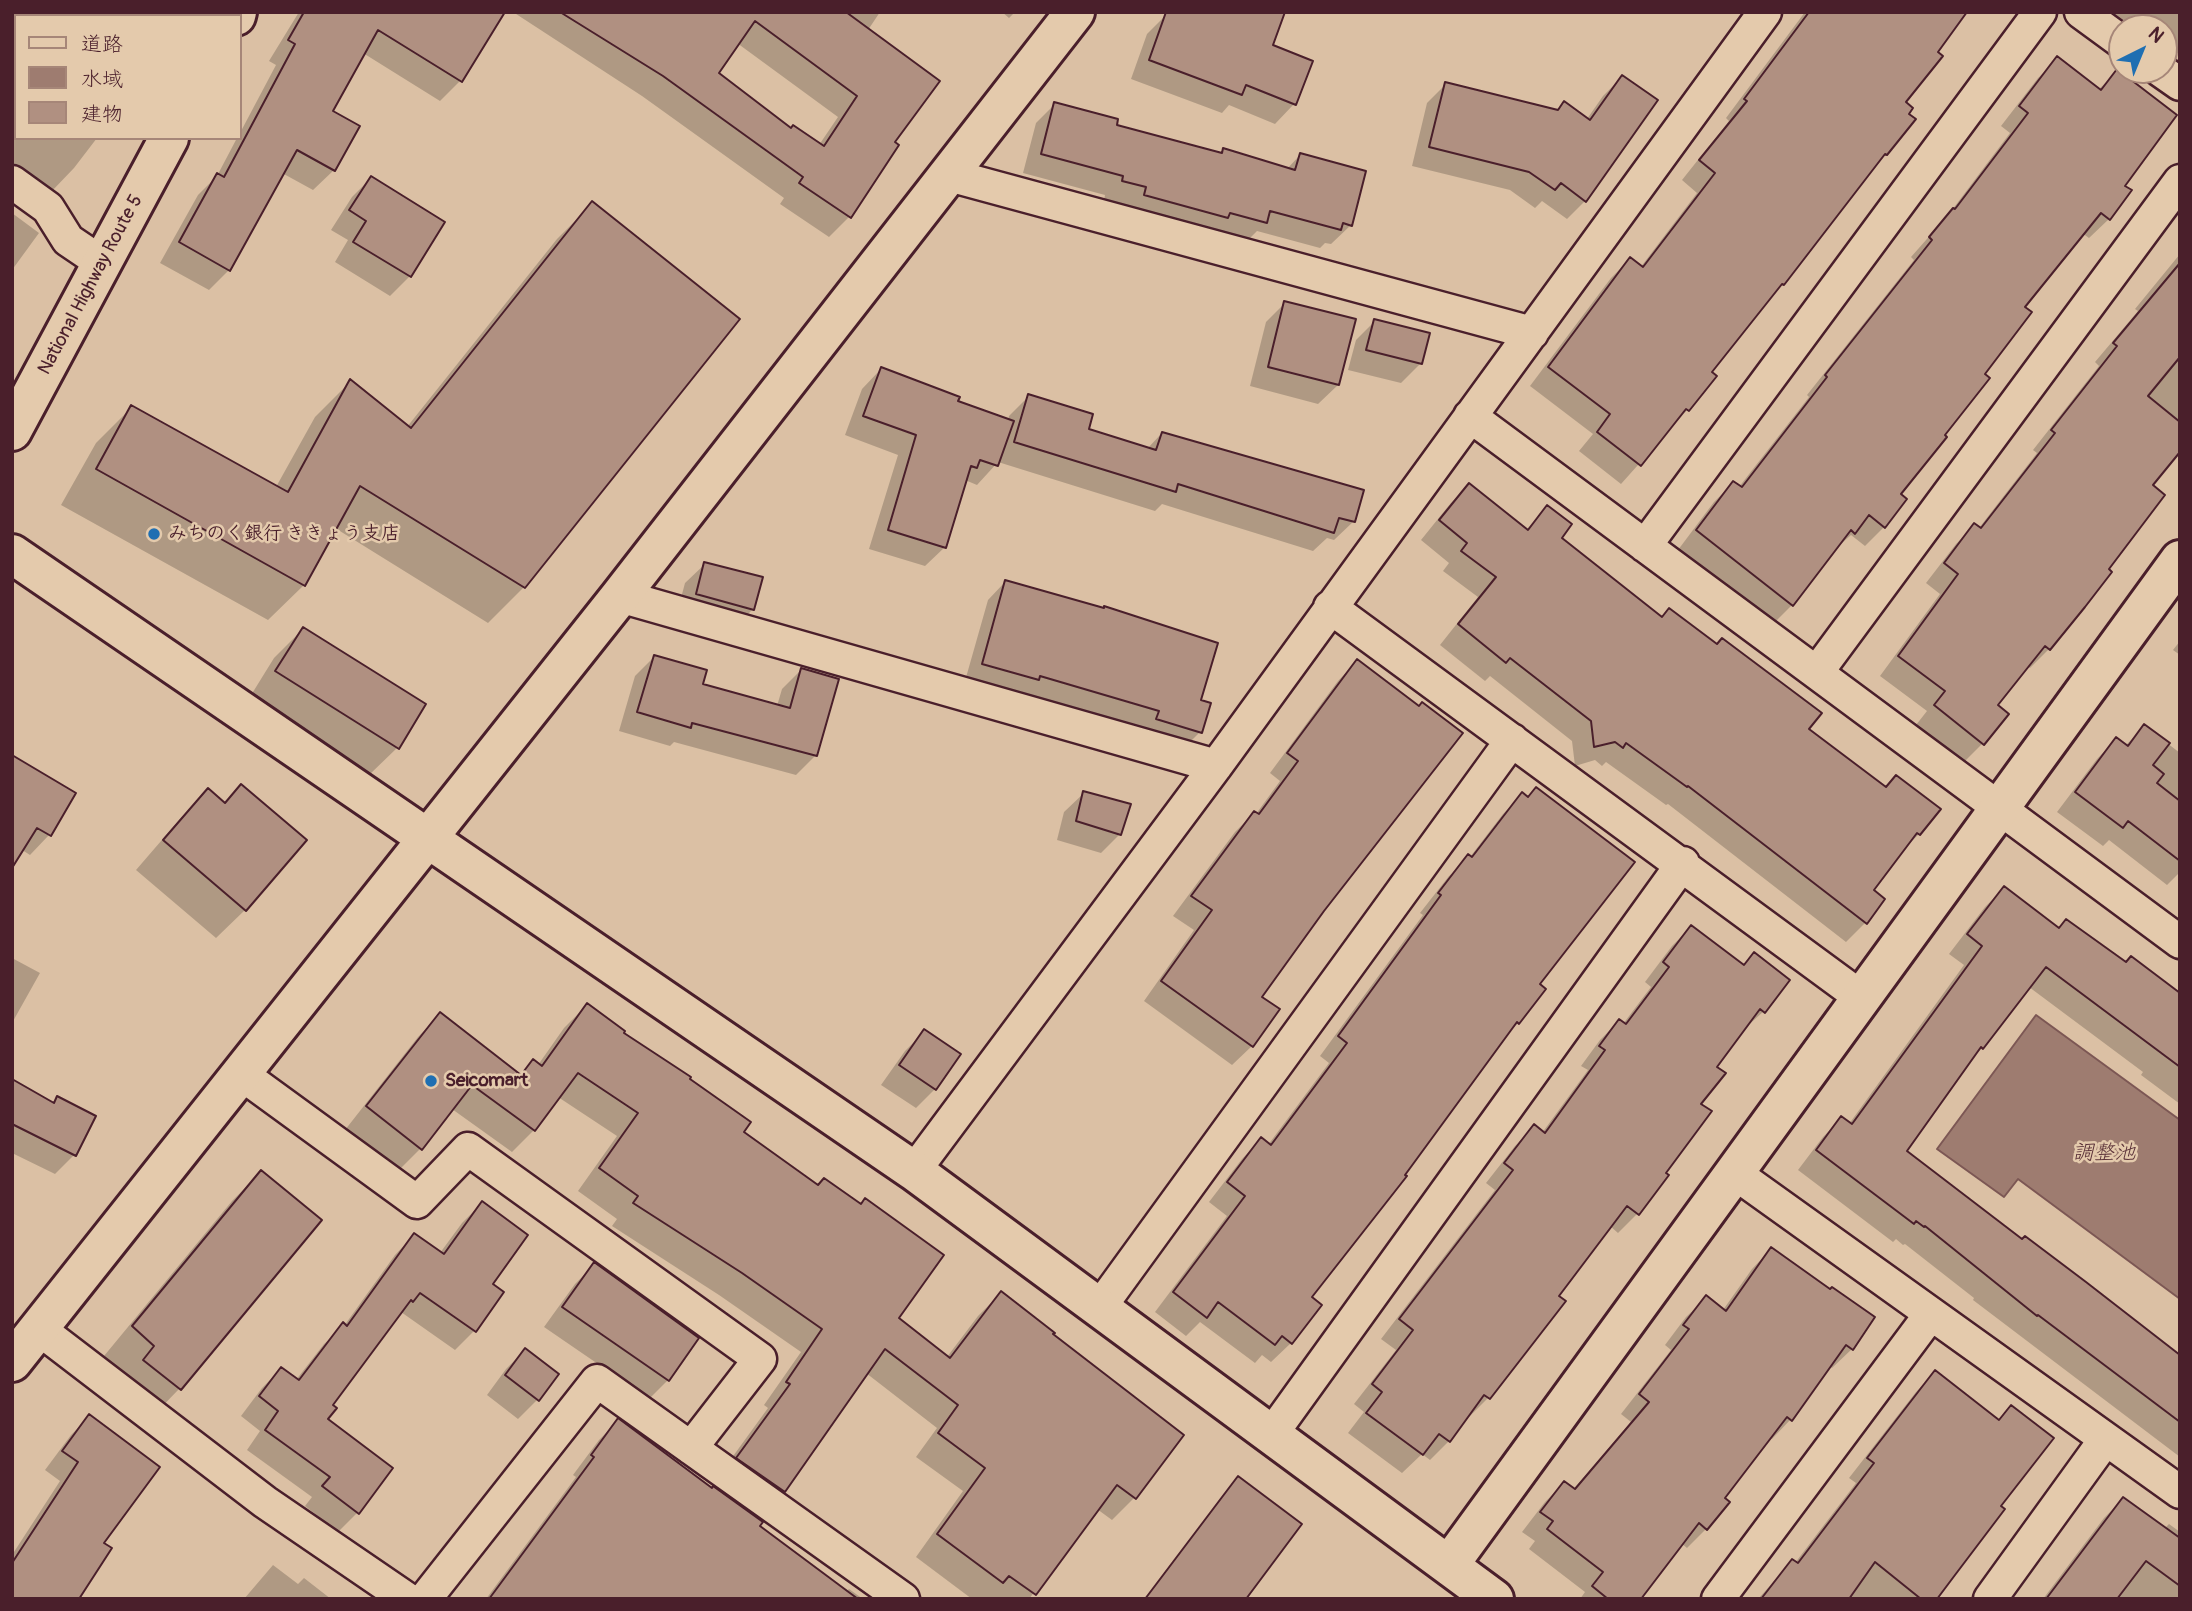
<!DOCTYPE html>
<meta charset="utf-8">
<style>
body{margin:0}
#map{position:relative;width:2192px;height:1611px;overflow:hidden;background:#dbc0a4;font-family:Pangolin,"Klee One",sans-serif}
canvas{display:block}
.frame{position:absolute;inset:0;border:14px solid #4a1f2b;pointer-events:none}
.legend{position:absolute;left:14px;top:14px;width:228px;height:126px;box-sizing:border-box;background:#e4caac;border:2px solid #a68678;margin:0;padding:9px 12px;list-style:none;font-size:21px;color:#4a1f2b}
.legend li{display:flex;align-items:center;gap:14px;height:35px}
.legend b{width:35px;border:2px solid #a68678}
.north{position:absolute;left:2108px;top:14px;width:70px;height:70px;box-sizing:border-box;background:#e4caac;border:2px solid #a68678;border-radius:50%;rotate:43deg;font-size:19px;font-weight:700;line-height:28px;text-align:center;color:#4a1f2b}
.north::after{content:'';display:block;margin:auto;width:24px;height:32px;background:#1f6fb2;clip-path:polygon(50% 0,100% 100%,50% 72%,0 100%)}
</style>
<div id="map">
<canvas width="2192" height="1611"></canvas>
<div class="frame"></div>
<ul class="legend">
<li><b style="height:9px;background:#e4caac"></b>道路</li>
<li><b style="height:19px;background:#9e7c70"></b>水域</li>
<li><b style="height:19px;background:#b09081"></b>建物</li>
</ul>
<div class="north">N</div>
</div>
<script>
const ctx = document.querySelector('canvas').getContext('2d');
ctx.lineJoin = 'round';
function fill(path, color) { ctx.fillStyle = color; ctx.fill(path, 'evenodd'); }
function stroke(path, color, width, dash) { ctx.strokeStyle = color; ctx.lineWidth = width; ctx.lineCap = dash ? 'butt' : 'round'; ctx.setLineDash(dash || []); ctx.stroke(path); }
function drawText(font, color, halo, rows, align = 'center') {
  ctx.font = font + ' Pangolin,"Klee One",sans-serif'; ctx.lineWidth = 5; ctx.setLineDash([]); ctx.textBaseline = 'middle'; ctx.strokeStyle = halo; ctx.fillStyle = color; for (const [text, x, y, turn = 0] of rows) {
    ctx.save(); ctx.translate(x, y); ctx.rotate((+turn || 0) * Math.PI / 180); ctx.textAlign = isNaN(turn) ? turn : align; if (halo) ctx.strokeText(text, 0, 0); ctx.fillText(text, 0, 0); ctx.restore();
  }
}
const water = new Path2D(`
 M2036,1015L2180,1120V1299L2018,1179L2004,1197L1937,1149Z`);
fill(water, '#9e7c70');
stroke(water, '#7c5754', 2);
fill(new Path2D(`
 M62,12H114L111,16H67Z
 M299,12H503L460,81L440,101L363,53L330,112L357,126L334,170L313,190L282,173L229,270L209,290L160,263L198,195L217,176L237,138H240V133L276,65L269,61Z
 M513,12H880L868,30L892,142L849,217L829,237L780,204L784,198L642,96ZM737,43L838,117L819,145L790,130L716,74Z
 M1002,12H1015L1009,18Z
 M1805,12H1965L1935,52L1903,103L1886,154L1709,372L1688,409L1621,484L1579,451L1593,434L1530,386L1611,278L1630,259L1640,268L1697,193L1682,180L1729,121L1726,118Z
 M2096,12H2180V55L2164,43V28H2122Z
 M1167,14L1271,46L1311,62L1294,104L1275,124L1229,105L1222,113L1131,79L1147,34Z
 M12,57L16,60V138H97L74,168L51,192L12,172Z
 M2058,59L2098,90L2117,72L2123,186L2129,191L2109,219L2089,238L2082,233L2023,307L1898,494L1884,527L1865,546L1851,535L1833,551L1792,605L1773,624L1678,550L1714,502L1733,483L1739,487L1809,397L1807,395L1914,260L1911,257L1949,214L2010,133L2001,126L2038,78Z
 M1622,77L1585,201L1567,219L1542,201L1535,208L1510,190L1412,166L1427,103L1446,84L1556,112L1564,103L1587,119L1603,96Z
 M1055,104L1115,127L1220,154L1224,150L1287,169L1300,155L1351,225L1331,244L1325,243L1320,248L1257,231L1246,242L1126,214L1128,206L1104,200L1105,195L1023,173L1036,123Z
 M371,178L443,223L410,276L390,296L335,262L348,240L331,230L352,197Z
 M592,204L524,587L488,623L335,528L304,585L268,620L61,505L96,443L132,407L276,487L315,417L350,382L407,427L557,239Z
 M12,213L39,233L12,270Z
 M2180,254V450L2150,485L2049,649L2030,668L2027,666L1996,706L1983,743L1964,762L1916,725L1927,711L1880,676L1940,594L1926,583L1956,544L1975,525L1979,528L2037,453L2033,450L2099,366L2095,362L2138,311L2135,309Z
 M1285,303L1338,385L1318,404L1250,386L1266,322Z
 M1375,321L1421,363L1401,383L1348,370L1356,340Z
 M881,369L956,402L1008,421L1009,416L1029,396L1087,430L1147,449L1162,433L1354,521L1334,540L1327,538L1313,551L1162,504L1155,511L998,462L977,485L965,480L945,547L925,566L869,549L898,455L845,435L862,389Z
 M1469,485L1526,530L1547,507L1559,538L1885,788L1896,777L1919,834L1899,854L1871,891L1883,900L1865,923L1846,942L1668,804L1666,805L1606,762L1602,766L1595,760L1575,766L1572,741L1490,676L1485,681L1440,645L1478,597L1443,571L1449,563L1421,540L1450,504Z
 M705,564L753,609L734,628L677,613L685,583Z
 M1005,582L1199,701L1200,732L1183,749L1140,736L1142,728L1024,694L1020,697L965,681L988,600Z
 M303,629L397,748L368,776L248,700L274,658Z
 M2180,641V655L2173,650Z
 M654,657L701,686L777,706L782,689L801,670L816,755L796,775L674,742L670,746L619,731L635,676Z
 M1357,661L1322,910L1259,997L1252,1046L1232,1065L1144,1001L1194,930L1173,916L1235,832L1254,813L1256,814L1280,781L1270,773L1338,681Z
 M2145,726L2180,753V872L2167,885L2109,840L2103,846L2057,812L2097,759L2116,739L2125,746Z
 M12,764L74,793L49,835L30,855L19,848Z
 M241,786L245,910L216,938L136,870L180,819L208,791L224,804Z
 M1084,793L1120,834L1101,853L1057,840L1064,812Z
 M1522,795L1537,984L1518,1023L1503,1038L1309,1298L1291,1343L1271,1362L1262,1355L1255,1363L1200,1322L1186,1336L1155,1312L1227,1216L1209,1202L1242,1159L1261,1139L1268,1145L1329,1063L1320,1056L1423,915L1420,913L1449,876L1470,857L1503,814Z
 M2004,888L2058,929L2066,921L2180,1018V1104L2141,1075L2143,1072L2029,987L1982,1048L1969,1061L1905,1152L2180,1357V1457L1973,1300L1974,1298L1905,1244L1903,1245L1896,1239L1893,1242L1798,1170L1823,1137L1841,1119L1849,1124L1964,965L1949,954L1985,907Z
 M1691,927L1742,966L1754,955L1764,1011L1743,1030L1715,1067L1664,1173L1638,1213L1618,1233L1610,1226L1557,1296L1563,1302L1488,1398L1469,1417L1467,1416L1449,1441L1430,1460L1422,1454L1402,1473L1348,1433L1364,1412L1354,1404L1396,1350L1381,1339L1495,1190L1486,1183L1515,1146L1534,1127L1542,1133L1588,1070L1581,1066L1600,1040L1619,1021L1623,1024L1651,987L1645,982L1672,946Z
 M12,958L40,973L12,1023Z
 M587,1005L741,1133L896,1319L947,1357L978,1316L1001,1293L1051,1335L1182,1435L1134,1498L1112,1520L1097,1509L1029,1599H972L916,1557L963,1491L916,1457L937,1428L866,1373L783,1491L761,1514L715,1481L768,1408L764,1405L801,1352L719,1295L612,1226L617,1219L578,1191L617,1136L558,1097L534,1130L512,1152L452,1109L420,1149L398,1171L345,1130L418,1037L440,1014L519,1076L533,1062L538,1065L564,1028Z
 M925,1031L935,1089L916,1108L881,1085L905,1051Z
 M12,1081L52,1104L58,1098L74,1155L55,1174L12,1153Z
 M261,1172L319,1220L179,1389L151,1418L116,1390L127,1375L104,1356L232,1201Z
 M482,1203L491,1284L474,1331L455,1350L401,1312L330,1405L326,1420L357,1513L338,1532L305,1506L312,1497L247,1450L260,1431L241,1416L262,1388L281,1369L296,1380L324,1344L344,1326L395,1255L414,1235L440,1253L462,1223Z
 M1771,1249L1852,1349L1832,1368L1829,1366L1791,1419L1772,1439L1770,1437L1723,1498L1706,1529L1687,1548L1681,1543L1638,1599H1580L1585,1592L1529,1549L1535,1541L1522,1532L1545,1502L1564,1483L1573,1490L1631,1422L1621,1414L1671,1350L1665,1345L1686,1317L1706,1298L1723,1310L1752,1269Z
 M594,1265L668,1380L649,1399L544,1327L575,1284Z
 M525,1350L557,1374L537,1400L518,1419L487,1395L506,1369Z
 M1935,1372L1997,1421L2011,1407L1998,1506L1934,1599H1758L1792,1561L1795,1563L1856,1483L1849,1478L1916,1392Z
 M89,1417L101,1543L12,1576V1555L60,1481L45,1470L71,1435Z
 M618,1421L846,1592L849,1589L863,1599H486L576,1477L573,1475L599,1440Z
 M1238,1478L1244,1599H1145L1229,1487Z
 M2123,1499L2164,1529L2169,1524L2180,1532V1599H2043L2104,1518Z
 M273,1565L298,1584L304,1578L331,1599H244Z`), '#0003');
const building = new Path2D(`
 M304,12H505L462,82L378,30L333,111L360,126L335,171L297,150L230,271L179,242L217,173L224,177L295,44L288,40Z
 M560,12H846L940,81L895,142L899,145L851,218L799,183L803,177L663,76ZM755,21L857,96L824,146L793,125L791,128L719,73Z
 M1166,12H1285L1273,45L1313,61L1296,105L1246,85L1242,95L1149,60Z
 M1809,12H1967L1938,52L1943,56L1906,102L1913,108L1909,114L1916,119L1887,155L1885,154L1784,285L1782,284L1712,372L1717,376L1689,411L1686,409L1641,466L1597,432L1610,414L1548,367L1630,257L1643,267L1715,173L1699,160L1747,101L1744,99Z
 M2057,56L2101,90L2117,69L2177,115L2125,186L2132,190L2110,220L2101,213L2025,307L2032,312L1985,374L1990,378L1945,435L1947,437L1901,494L1907,499L1885,528L1869,515L1855,534L1851,530L1793,606L1696,530L1733,481L1742,487L1827,377L1825,375L1932,240L1929,237L1953,208L1955,209L2028,113L2019,106Z
 M1622,75L1658,100L1586,202L1561,183L1555,190L1529,172L1429,147L1445,82L1558,110L1564,101L1590,120Z
 M1054,102L1118,119L1117,125L1222,153L1223,148L1295,170L1300,153L1366,171L1352,226L1343,223L1341,230L1270,211L1267,223L1230,213L1228,218L1144,195L1146,187L1122,181L1123,176L1041,154Z
 M371,176L445,222L411,277L353,242L366,221L349,210Z
 M592,201L740,319L525,588L360,486L305,586L96,469L131,405L288,492L350,379L411,428Z
 M2180,263V357L2148,396L2180,422V452L2153,485L2165,495L2109,569L2112,572L2085,607L2050,650L2045,646L1998,705L2009,714L1984,745L1934,705L1945,691L1898,656L1958,574L1944,563L1974,523L1981,528L2055,433L2051,430L2117,346L2113,343Z
 M1284,301L1356,319L1339,385L1268,367Z
 M1374,319L1430,333L1422,364L1366,350Z
 M881,367L960,397L958,401L1014,421L998,466L980,460L977,468L971,466L946,548L888,530L916,435L863,416Z
 M1028,394L1093,414L1089,429L1156,450L1162,432L1364,490L1355,522L1339,518L1334,533L1178,484L1176,492L1014,442Z
 M1469,483L1528,530L1547,505L1572,524L1562,538L1662,617L1669,608L1717,644L1722,638L1822,713L1809,729L1886,787L1896,775L1941,809L1920,835L1917,833L1874,890L1885,899L1867,924L1688,786L1687,787L1626,743L1623,748L1615,742L1594,747L1591,721L1510,658L1506,663L1458,624L1496,577L1461,551L1467,543L1439,520Z
 M704,562L763,577L754,610L696,594Z
 M1005,580L1104,608V606L1218,643L1201,700L1211,703L1202,733L1156,719L1159,711L1040,676L1039,680L982,664Z
 M303,627L426,704L399,749L275,671Z
 M654,655L707,670L703,684L790,708L801,668L839,679L817,756L692,723L691,728L637,712Z
 M1357,659L1419,706L1422,702L1463,733L1324,911L1262,997L1280,1009L1253,1047L1161,981L1212,910L1191,896L1254,811L1259,814L1298,761L1287,753Z
 M2144,724L2170,743L2153,765L2164,774L2157,783L2180,801V861L2128,821L2123,828L2075,792L2116,737L2128,746Z
 M12,755L76,793L51,836L37,828L12,868Z
 M241,784L307,840L246,911L163,840L208,788L225,803Z
 M1536,787L1635,862L1540,984L1546,989L1519,1024L1517,1022L1405,1175L1407,1176L1312,1297L1322,1305L1292,1344L1282,1336L1275,1345L1218,1302L1207,1318L1173,1292L1245,1196L1227,1182L1261,1137L1271,1145L1347,1043L1338,1036L1441,895L1438,893L1468,854L1472,857L1522,792L1528,797Z
 M1083,791L1131,804L1121,835L1076,821Z
 M2004,886L2059,928L2066,919L2126,962L2131,956L2180,993V1067L2046,967L1983,1049L1981,1047L1907,1151L2022,1239L2025,1236L2086,1282L2180,1355V1422L2038,1315L2037,1316L1925,1226L1924,1227L1916,1221L1914,1224L1816,1150L1841,1116L1852,1124L1982,946L1967,934Z
 M1691,925L1744,965L1754,952L1790,980L1765,1013L1760,1009L1717,1067L1726,1073L1701,1104L1712,1111L1666,1173L1669,1175L1639,1215L1627,1206L1559,1296L1566,1301L1490,1399L1484,1395L1450,1442L1439,1434L1423,1455L1366,1413L1382,1392L1372,1384L1413,1330L1399,1319L1513,1170L1504,1163L1534,1124L1545,1133L1605,1050L1599,1046L1619,1019L1626,1024L1669,967L1663,962Z
 M587,1003L625,1031L624,1033L691,1077L690,1079L751,1122L744,1132L818,1185L824,1178L861,1204L865,1198L944,1255L899,1318L950,1358L1001,1291L1055,1333L1053,1334L1184,1435L1136,1499L1117,1485L1036,1595L1009,1576L1003,1583L937,1534L985,1468L938,1433L958,1405L885,1349L785,1492L736,1458L790,1384L786,1382L822,1329L742,1273L633,1203L638,1196L599,1168L638,1113L578,1073L535,1131L472,1085L422,1150L366,1106L440,1012L521,1075L533,1059L542,1066Z
 M924,1029L961,1054L936,1090L899,1065Z
 M12,1079L54,1103L57,1096L96,1116L76,1156L12,1124Z
 M261,1170L322,1220L181,1390L143,1360L154,1346L132,1326Z
 M482,1201L528,1235L493,1284L504,1292L476,1332L420,1293L413,1302L411,1300L333,1405L337,1408L328,1419L393,1468L359,1514L322,1486L330,1477L265,1430L278,1411L259,1396L281,1367L299,1380L343,1322L347,1326L414,1233L444,1254Z
 M1771,1247L1830,1289L1832,1287L1875,1317L1853,1350L1846,1345L1792,1421L1787,1417L1725,1498L1730,1502L1707,1530L1699,1523L1641,1599H1608L1592,1586L1603,1572L1547,1529L1553,1521L1540,1512L1564,1481L1575,1489L1649,1402L1639,1394L1689,1329L1683,1325L1706,1295L1726,1311Z
 M594,1262L699,1338L669,1381L562,1307Z
 M525,1348L559,1374L539,1401L505,1375Z
 M1935,1370L1999,1420L2011,1405L2054,1438L2001,1506L2005,1509L1955,1575L1937,1599H1921L1875,1562L1849,1599H1761L1792,1559L1798,1563L1874,1463L1867,1458Z
 M89,1414L160,1467L104,1543L112,1548L79,1599H12V1563L78,1462L62,1451Z
 M618,1418L712,1488L713,1486L763,1522L760,1526L858,1599H489L594,1457L591,1455Z
 M1238,1476L1302,1524L1246,1599H1145Z
 M2123,1497L2180,1538V1586L2146,1561L2117,1599H2046Z`);
fill(building, '#b09081');
stroke(building, '#4a1f2b', 2);
const street = new Path2D(`
 M2081,12L2122,42
 M2160,70L2180,84
 M949,175L1532,333
 M12,182L48,208L68,240L102,263
 M1470,416L2180,942
 M1645,546L2040,12
 M620,596L1216,766
 M1330,607L1862,998
 M1817,672L2180,181
 M240,1073L417,1202L468,1149L760,1359L691,1448
 M914,1171L1216,766L1765,12
 M1736,1174L2180,1492
 M1100,1307L1512,740
 M39,1329L265,1502L407,1599
 M1271,1435L1683,863
 M425,1599L597,1381L903,1599
 M1718,1599L1930,1315
 M1990,1599L2105,1440`);
const secondary = new Path2D(`
 M12,554L914,1171L1494,1599
 M12,1362L620,596L1075,12
 M1449,1565L2180,560`);
const highway = new Path2D(`
 M236,16L237,12
 M12,431L169,138`);
stroke(street, '#4a1f2b', 37);
stroke(secondary, '#4a1f2b', 44);
stroke(highway, '#4a1f2b', 44);
stroke(street, '#e4caac', 32);
stroke(secondary, '#e4caac', 38);
stroke(highway, '#e4caac', 38);
for (const [x, y, r, color] of [
 [154,534,7,"#1f6fb2"],
 [431,1081,7,"#1f6fb2"]
]) { const dot = new Path2D(); dot.arc(x, y, r, 0, 2 * Math.PI); ctx.fillStyle = color; ctx.fill(dot); stroke(dot, '#e4caac', 2.5); }
drawText('19px', '#4a1f2b', '#e4caac', [
 ["National Highway Route 5",91,285,-62]
]);
drawText('bold 19px', '#4a1f2b', '#e4caac', [
 ["みちのく銀行 ききょう支店",168,534],
 ["Seicomart",445,1081]
], 'left');
drawText('italic 21px', '#5b3239', '#e4caac', [
 ["調整池",2104,1154]
]);
</script>
